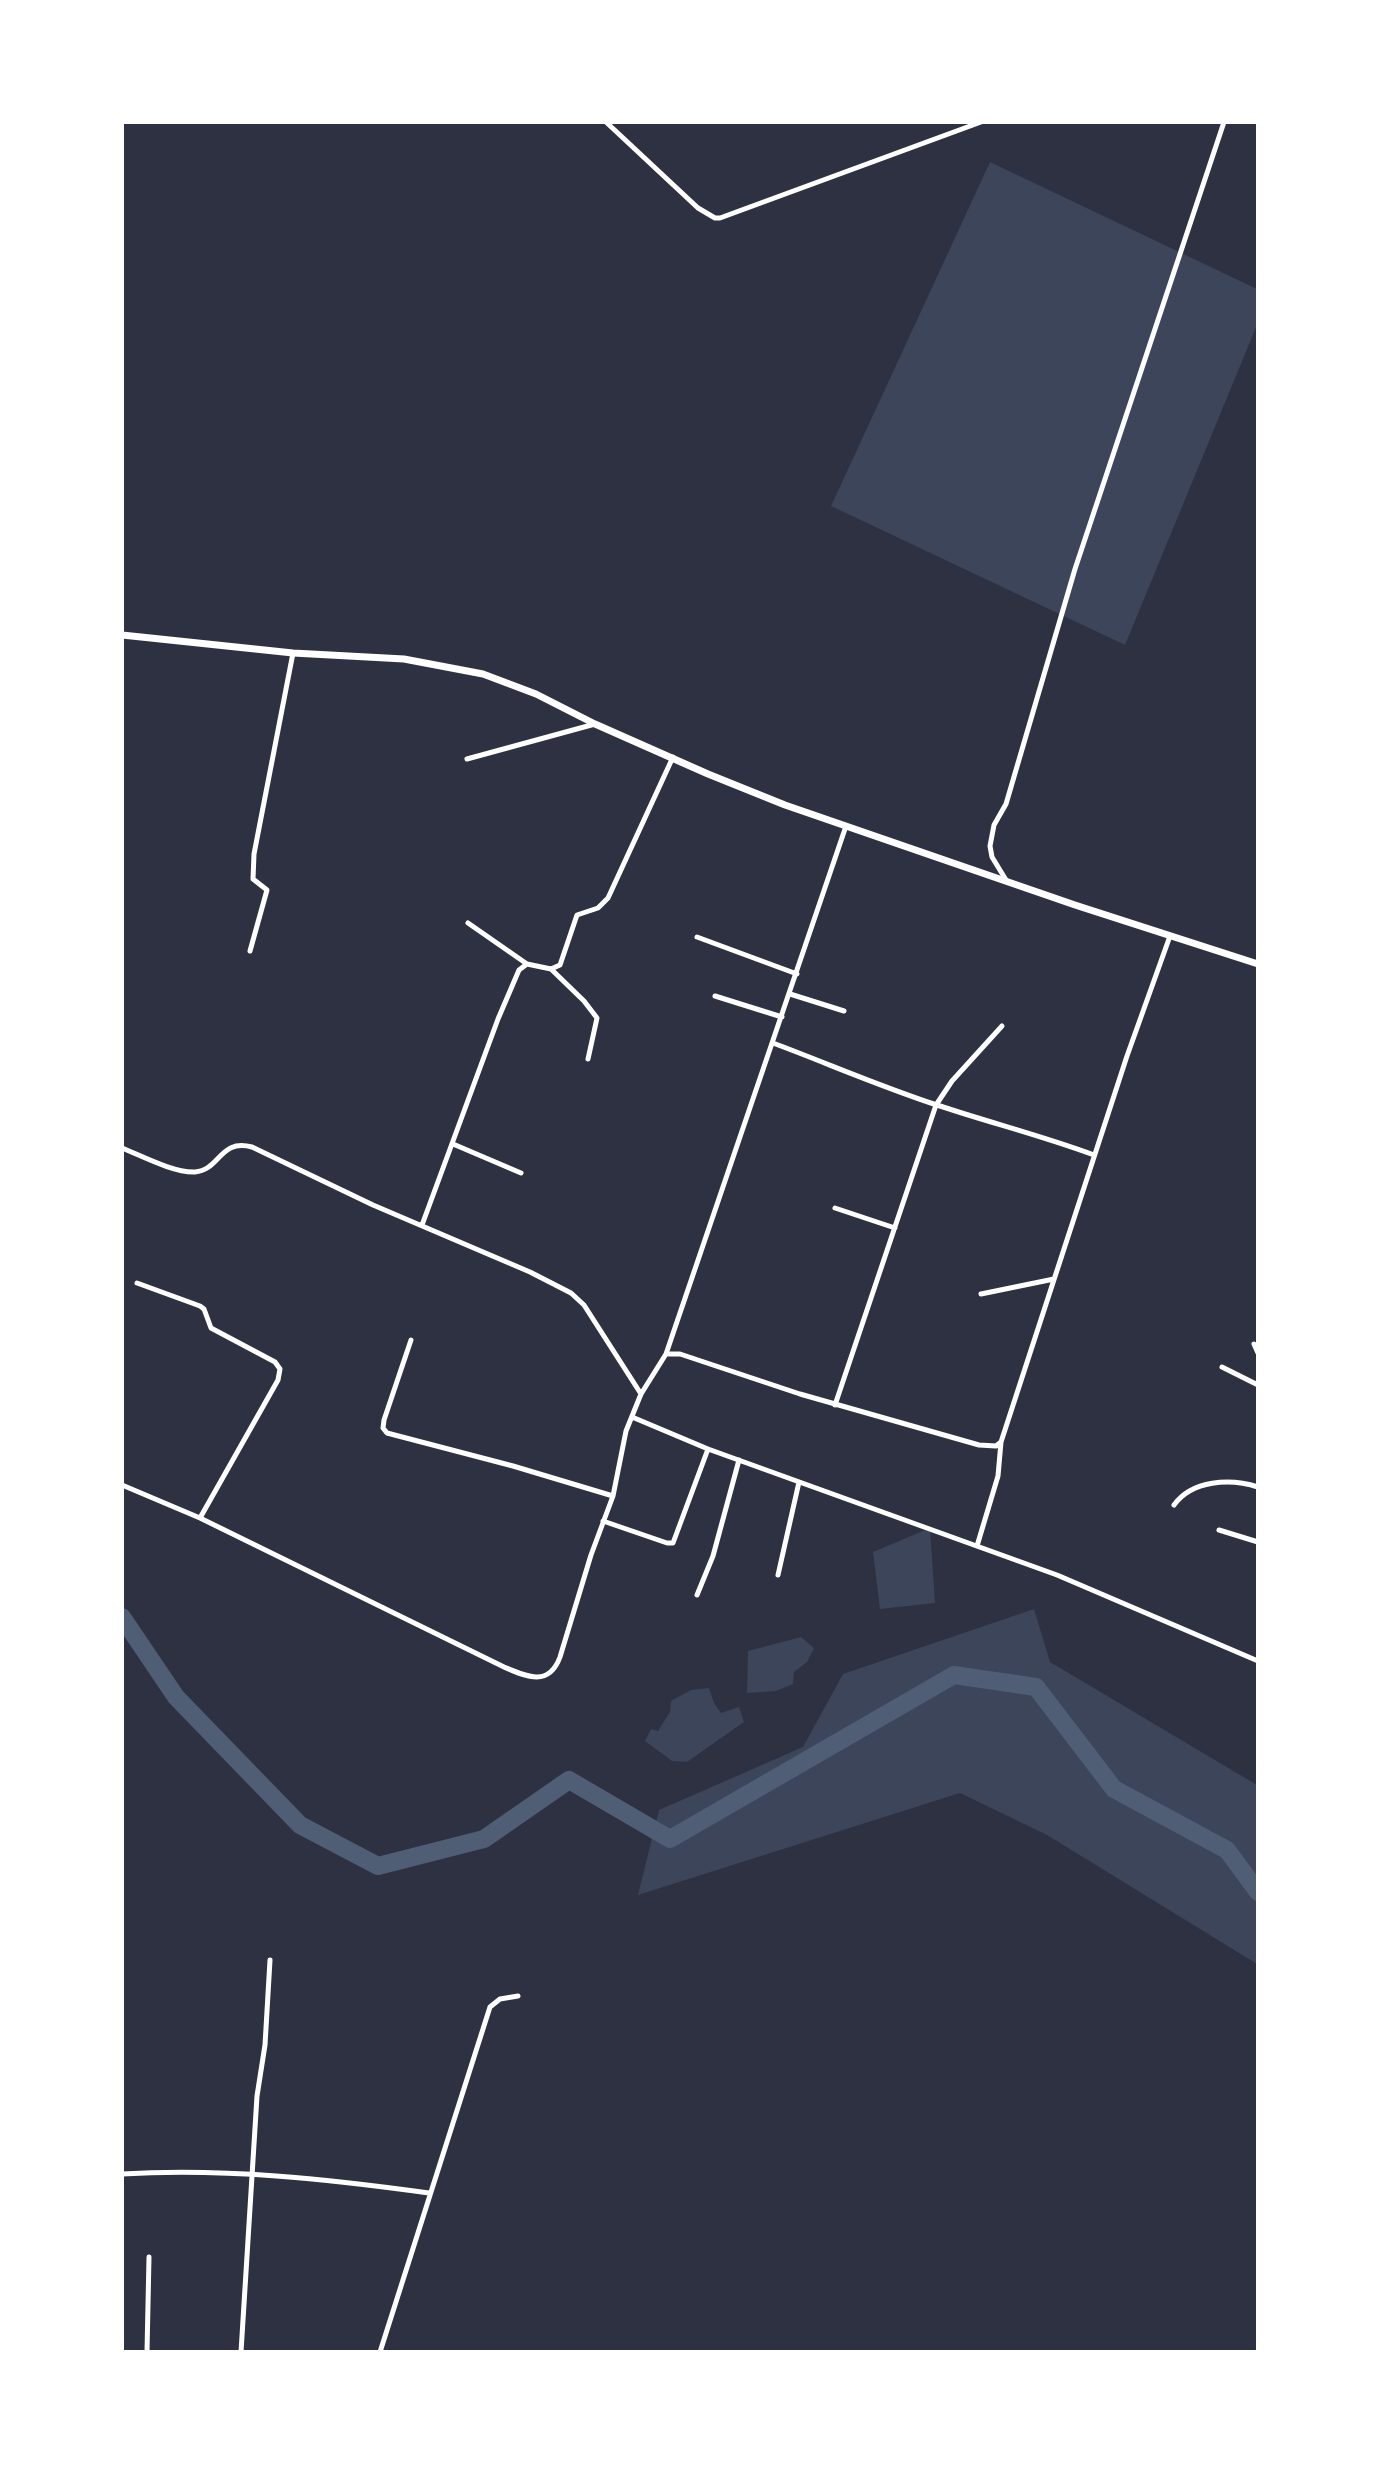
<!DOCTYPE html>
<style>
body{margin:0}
#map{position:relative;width:1380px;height:2474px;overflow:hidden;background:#2d3142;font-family:"Fira Sans Condensed",sans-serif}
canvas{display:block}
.frame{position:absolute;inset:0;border:124px solid #fff;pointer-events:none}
</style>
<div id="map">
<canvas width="1380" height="2474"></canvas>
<div class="frame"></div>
</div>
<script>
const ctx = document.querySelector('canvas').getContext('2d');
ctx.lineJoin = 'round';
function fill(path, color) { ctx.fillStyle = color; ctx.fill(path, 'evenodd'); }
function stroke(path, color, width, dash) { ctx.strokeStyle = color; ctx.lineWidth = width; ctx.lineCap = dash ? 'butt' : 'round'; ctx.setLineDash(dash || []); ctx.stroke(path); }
fill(new Path2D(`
 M990,162L1257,289V325L1125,645L831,506Z
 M930,1528L935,1603L880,1609L873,1552Z
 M1034,1609L1050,1662L1257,1785V1964L1047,1835L960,1793L638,1895L659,1810L803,1747L843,1674Z
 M801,1637L814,1648L807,1662L794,1672L793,1684L776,1691L747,1693L748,1651Z
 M709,1688L714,1703L721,1713L739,1707L744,1722L687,1762L672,1761L645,1741L651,1729L658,1731L670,1712L671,1701L691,1690Z`), '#3c4559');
stroke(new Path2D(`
 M122,1617L176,1697L300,1825L378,1866L484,1839L569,1780L670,1839L954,1675L1036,1687L1114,1789L1227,1850L1258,1892`), '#4f5d75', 18);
stroke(new Path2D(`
 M606,122L698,208L715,218H720L981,122
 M467,759L595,724
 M1006,880L992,857L990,846L994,825L1006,804L1075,569L1224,122
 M468,923L527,964
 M697,937L797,974
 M250,951L267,890L253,879L254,854L293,653
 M551,969L584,1001L597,1018L588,1059
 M790,994L844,1011
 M715,996L782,1017
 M773,1043C829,1064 884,1088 940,1106C991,1123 1043,1136 1094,1155
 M453,1144L521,1173
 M122,1148C142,1156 174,1173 195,1172C220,1170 220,1138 252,1147L373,1205L530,1272L571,1293L584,1305L641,1394
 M835,1208L895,1228
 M422,1225L498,1019L519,970L527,964L551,969L560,965L577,915L598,908L608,898L673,757
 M137,1283L200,1306L204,1309L211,1328L275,1362L280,1369L278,1380L200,1518
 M981,1294L1054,1279
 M411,1340L384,1420L383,1428L387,1433L513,1466L613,1496
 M1254,1344L1258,1353
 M666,1354L846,826
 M1222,1367L1258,1385
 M835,1405L936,1105L952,1081L1002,1026
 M632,1417L708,1449
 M122,1485L200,1518L504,1667C527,1677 549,1687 560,1657L591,1555L613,1496L626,1431L641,1394L666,1354H680L800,1394L979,1445L996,1446L1001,1442L1127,1056L1170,936
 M1174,1505C1192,1480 1230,1478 1258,1487
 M603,1521L667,1543H673L708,1449L1057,1575L1258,1661
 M1219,1530L1258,1542
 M977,1546L998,1476L1001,1442
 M778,1575L799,1482
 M697,1595L713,1556L739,1460
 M122,2174C226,2168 327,2179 429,2193
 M147,2352L149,2257
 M241,2352L257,2096L265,2045L270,1960
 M380,2352L490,2007L500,1999L518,1996`), '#fff', 5);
stroke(new Path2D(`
 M122,635L293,653L404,659L483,674L536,694L595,724L708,774L785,805L1075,905L1258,964`), '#fff', 7);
</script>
